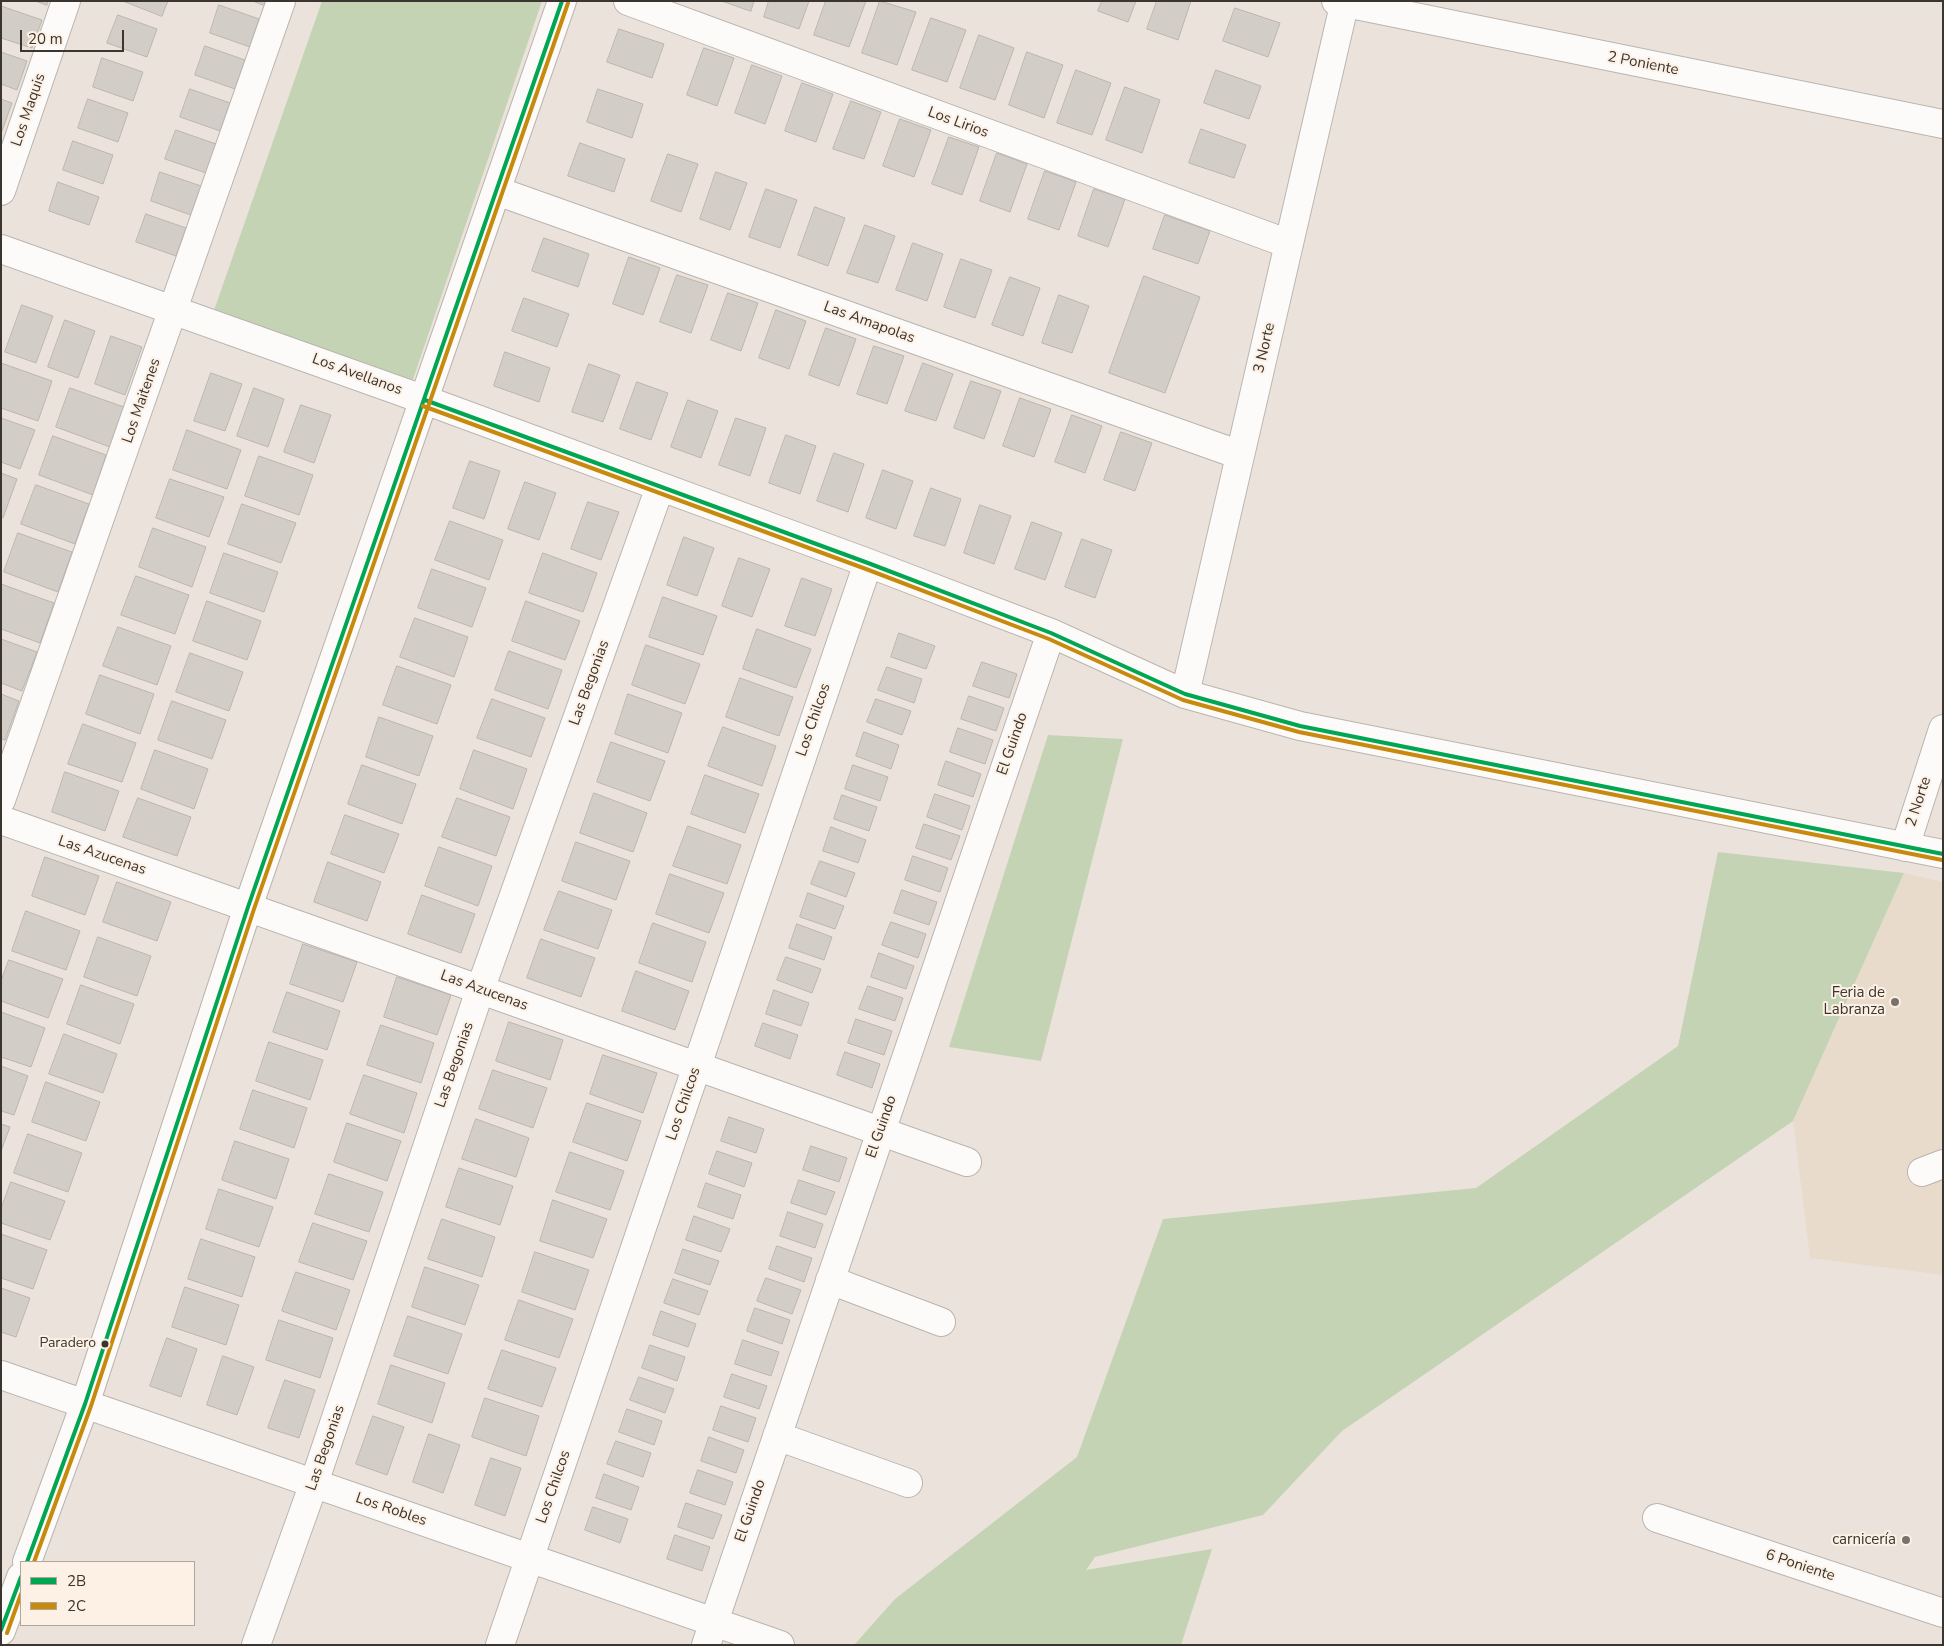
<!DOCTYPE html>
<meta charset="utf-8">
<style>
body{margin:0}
#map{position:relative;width:1944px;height:1646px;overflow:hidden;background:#ebe3db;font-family:"Nunito Sans",sans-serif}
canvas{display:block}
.frame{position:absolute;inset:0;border:2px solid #3b352f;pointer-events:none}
.legend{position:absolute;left:20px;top:1561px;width:175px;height:65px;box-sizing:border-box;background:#fdf1e5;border:1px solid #afa69c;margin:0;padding:6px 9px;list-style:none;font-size:15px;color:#3b352f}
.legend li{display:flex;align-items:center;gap:10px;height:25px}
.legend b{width:25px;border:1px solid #afa69c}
.scale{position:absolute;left:20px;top:30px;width:104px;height:22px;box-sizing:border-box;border:2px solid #3b352f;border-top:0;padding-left:6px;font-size:15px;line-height:18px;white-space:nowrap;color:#3b352f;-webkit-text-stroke:4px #fdf1e5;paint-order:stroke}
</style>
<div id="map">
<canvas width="1944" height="1646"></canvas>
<div class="frame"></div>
<ul class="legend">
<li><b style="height:6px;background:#00a651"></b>2B</li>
<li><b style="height:6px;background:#c88a0c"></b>2C</li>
</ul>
<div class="scale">20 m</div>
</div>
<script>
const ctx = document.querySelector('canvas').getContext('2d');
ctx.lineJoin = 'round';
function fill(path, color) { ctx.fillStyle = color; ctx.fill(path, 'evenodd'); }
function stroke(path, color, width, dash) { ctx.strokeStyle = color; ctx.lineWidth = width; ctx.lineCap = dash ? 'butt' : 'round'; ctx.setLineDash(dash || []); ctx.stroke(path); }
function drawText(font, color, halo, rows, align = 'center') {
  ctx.font = font + ' "Nunito Sans",sans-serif'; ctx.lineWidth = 4; ctx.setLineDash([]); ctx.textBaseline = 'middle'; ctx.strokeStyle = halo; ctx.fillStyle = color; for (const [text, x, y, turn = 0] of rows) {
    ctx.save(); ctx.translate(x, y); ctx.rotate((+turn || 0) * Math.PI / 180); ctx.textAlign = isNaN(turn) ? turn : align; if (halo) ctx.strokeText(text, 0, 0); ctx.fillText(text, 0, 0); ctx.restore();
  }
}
fill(new Path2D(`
 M1904,873L1943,882V1275L1810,1258L1793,1121Z`), '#e8dbcb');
fill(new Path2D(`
 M322,1H542L410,388L211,319Z
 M1048,735L1123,739L1041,1061L949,1047Z
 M1718,852L1904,873L1793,1121L1342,1431L1263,1515L1095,1557L1086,1570L1212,1549L1181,1645H854L895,1599L1077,1457L1163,1219L1476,1188L1678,1046Z`), '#c4d3b4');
const building = new Path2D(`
 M36,1H48L47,5Z
 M123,1H168L162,16Z
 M253,1H266L264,5Z
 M722,1H754L751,11Z
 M769,1H809L799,29L764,17Z
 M826,1H866L849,47L814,35Z
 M880,1L916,12L897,65L862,53Z
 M1102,1H1136L1128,22L1098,11Z
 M1157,1H1191L1178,40L1147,29Z
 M219,5L259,19L250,47L210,33Z
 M1,6L42,20L32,48L1,38Z
 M1235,8L1280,23L1268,57L1223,41Z
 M118,15L157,29L147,57L107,43Z
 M931,18L966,30L947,82L912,70Z
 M619,29L664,44L652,78L607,62Z
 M979,35L1014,48L995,100L960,88Z
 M205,46L245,60L235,89L195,75Z
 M704,48L734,58L717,106L687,95Z
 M1,52L27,61L17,90L1,84Z
 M1027,52L1063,65L1044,118L1009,105Z
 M102,58L143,72L133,101L93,87Z
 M752,65L782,76L765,124L735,113Z
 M1076,70L1111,83L1092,135L1057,123Z
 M1216,70L1261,86L1249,119L1204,103Z
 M802,83L833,94L816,142L785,131Z
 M1125,87L1160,100L1142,153L1106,140Z
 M190,89L230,103L220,131L180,117Z
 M598,89L643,104L632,138L587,122Z
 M1,99L12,103L2,131H1Z
 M88,99L128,113L118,142L78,128Z
 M851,101L881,112L864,159L833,149Z
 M900,119L931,130L914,177L883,166Z
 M1201,129L1246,145L1234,178L1189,163Z
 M176,130L216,144L206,173L165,159Z
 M949,137L979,147L962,195L932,184Z
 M73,141L113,155L103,184L63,170Z
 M580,143L625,159L614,192L568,176Z
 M997,153L1027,164L1010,212L980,201Z
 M668,154L698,164L681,212L651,201Z
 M1045,171L1076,182L1059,230L1028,219Z
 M160,172L201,186L191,215L151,201Z
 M716,172L747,183L730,230L700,219Z
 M58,182L99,197L89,225L49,211Z
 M766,189L797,200L780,248L749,237Z
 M1094,189L1125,199L1108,247L1078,236Z
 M815,207L845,218L828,266L798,255Z
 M146,214L186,228L176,256L136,242Z
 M1165,215L1210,231L1198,264L1153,249Z
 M865,225L895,236L878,283L847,273Z
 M544,238L589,254L578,287L532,271Z
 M913,243L943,254L927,301L896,290Z
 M629,257L660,268L643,315L613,304Z
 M961,259L992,270L975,318L944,307Z
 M677,275L708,285L691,333L660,322Z
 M1144,276L1200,297L1165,393L1109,373Z
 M1010,277L1040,288L1023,336L992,325Z
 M728,293L758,303L741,351L711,340Z
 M1059,295L1089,306L1072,353L1042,343Z
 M524,298L569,314L557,347L512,331Z
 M22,305L53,316L36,363L5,352Z
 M776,310L806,321L789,369L759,358Z
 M65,320L95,331L78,378L48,367Z
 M826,328L856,339L839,386L809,375Z
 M111,336L142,347L125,395L95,384Z
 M874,346L904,356L887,404L857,394Z
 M505,352L550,368L539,402L494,386Z
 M1,363L52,381L38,421L1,408Z
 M923,363L953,374L936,421L905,411Z
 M589,364L620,375L603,422L572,412Z
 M211,373L242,384L225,431L194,421Z
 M971,381L1001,391L984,439L954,428Z
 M637,382L668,393L651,440L620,429Z
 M70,388L124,407L110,447L56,427Z
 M254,388L284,399L268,447L237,436Z
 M1020,398L1051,409L1034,457L1003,446Z
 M688,400L718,411L701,458L671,447Z
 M301,405L331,415L314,463L284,452Z
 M1072,415L1102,426L1085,473L1055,462Z
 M1,418L35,430L20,469L1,462Z
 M736,418L766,428L750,476L719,465Z
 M187,430L241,450L227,489L173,470Z
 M1121,432L1152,443L1135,491L1104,480Z
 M786,435L816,446L800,494L769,483Z
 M53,436L106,455L93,495L39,475Z
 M834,453L864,464L848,512L817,501Z
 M259,456L313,475L299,515L245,496Z
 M470,461L500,471L484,519L453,508Z
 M883,470L913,481L896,529L866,518Z
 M1,473L17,479L3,518L1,517Z
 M170,479L224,497L209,537L156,518Z
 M525,482L556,493L539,540L508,529Z
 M36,485L89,504L75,544L21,524Z
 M931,488L961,499L945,546L914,536Z
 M588,502L619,512L601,560L571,549Z
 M242,504L296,523L281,563L228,544Z
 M980,505L1011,516L994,564L964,553Z
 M450,521L503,540L489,580L435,560Z
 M1032,522L1062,533L1045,580L1015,569Z
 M153,528L206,547L192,587L139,567Z
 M18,533L72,552L58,592L4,572Z
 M684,537L714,548L697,596L667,585Z
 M1082,539L1112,550L1095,598L1065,587Z
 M224,553L278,572L264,612L210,593Z
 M543,553L597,573L583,612L529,593Z
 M739,558L770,569L752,617L722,606Z
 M432,569L486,588L472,627L418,608Z
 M136,576L189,595L175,634L121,615Z
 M802,578L832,589L815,636L785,626Z
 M1,584L54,603L40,643L1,629Z
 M663,597L717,616L703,655L649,637Z
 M207,601L261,621L247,660L193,641Z
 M526,601L580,621L565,660L512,641Z
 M415,618L468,637L454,677L400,657Z
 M118,627L171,646L157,685L103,666Z
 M757,629L811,649L796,688L743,669Z
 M899,633L935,646L926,669L891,657Z
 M1,639L37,652L22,691L1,683Z
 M646,645L700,664L685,704L632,685Z
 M509,651L562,670L548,709L495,690Z
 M190,653L243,672L229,711L176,692Z
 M982,662L1017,674L1009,698L973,686Z
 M397,666L451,685L437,724L383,705Z
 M887,667L922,679L914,703L878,690Z
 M100,675L154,694L140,734L86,714Z
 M740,678L793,697L779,736L726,717Z
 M1,694L19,701L5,740L1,739Z
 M628,694L682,713L668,753L615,734Z
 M969,696L1004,708L996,731L961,719Z
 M492,699L545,718L531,757L477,738Z
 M876,699L911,711L902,735L867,722Z
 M172,701L226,720L212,759L158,740Z
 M379,717L433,736L419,776L366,757Z
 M83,724L136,743L122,782L68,764Z
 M723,727L776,746L762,786L708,766Z
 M958,728L993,740L985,764L950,752Z
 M864,732L899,745L891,769L856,756Z
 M611,742L665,761L650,801L597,782Z
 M155,750L208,769L194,809L141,789Z
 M474,750L527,769L513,809L460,789Z
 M946,761L981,774L973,797L938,785Z
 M362,765L416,784L402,824L348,804Z
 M853,765L888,777L880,801L845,789Z
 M65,772L119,791L105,831L52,812Z
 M705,775L759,794L745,833L691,814Z
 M594,793L647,813L633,852L580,833Z
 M935,794L970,806L962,830L927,817Z
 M842,795L877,807L869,831L834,819Z
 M138,798L191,817L177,856L123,837Z
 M457,798L510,817L496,856L442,837Z
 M345,815L399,834L384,873L331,854Z
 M924,824L960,836L951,860L916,848Z
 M688,826L741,845L727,884L673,866Z
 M831,827L866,840L858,863L823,851Z
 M576,842L630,861L616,900L562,881Z
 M439,847L492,866L478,906L425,886Z
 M913,856L948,868L940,892L905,880Z
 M45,857L99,876L85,915L32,896Z
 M820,861L855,873L846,897L811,884Z
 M328,862L381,882L367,921L314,902Z
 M670,874L724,893L709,933L656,914Z
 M117,882L171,902L157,941L103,922Z
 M902,890L937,902L929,925L894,913Z
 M559,891L612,910L598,949L544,930Z
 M808,893L844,906L835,929L800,917Z
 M422,895L475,914L461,953L408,934Z
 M26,911L80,931L66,970L12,951Z
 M891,922L926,934L918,958L882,945Z
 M653,923L706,942L692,982L639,963Z
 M797,924L832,937L824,960L789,948Z
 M98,937L151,956L137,996L84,977Z
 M541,939L595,958L581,997L527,978Z
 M303,944L357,962L343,1002L290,984Z
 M879,953L914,966L906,989L871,977Z
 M786,957L821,969L812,993L777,980Z
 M9,960L63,979L48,1018L1,1001V981Z
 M636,971L689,991L675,1030L622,1011Z
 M397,977L451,995L437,1035L384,1017Z
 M81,985L134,1004L120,1044L67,1024Z
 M868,986L903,998L895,1021L859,1009Z
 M774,990L809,1003L801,1026L766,1014Z
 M287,992L340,1011L327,1050L273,1032Z
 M1,1012L45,1028L31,1067L1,1057Z
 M856,1019L892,1031L884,1055L848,1043Z
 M509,1022L563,1040L550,1080L496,1061Z
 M763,1023L798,1035L790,1059L755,1046Z
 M381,1025L434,1043L421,1083L367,1065Z
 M64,1034L117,1054L103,1093L49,1074Z
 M269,1042L323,1060L310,1100L256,1081Z
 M845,1052L880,1064L872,1088L837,1075Z
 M603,1055L657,1073L643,1113L590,1094Z
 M1,1066L28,1076L14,1115L1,1111Z
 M493,1070L547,1088L533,1128L479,1109Z
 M364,1075L417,1093L404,1133L350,1114Z
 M46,1082L100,1102L86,1141L32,1122Z
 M253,1090L307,1108L294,1148L240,1129Z
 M587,1103L641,1121L627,1161L573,1142Z
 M729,1117L764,1129L756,1153L721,1141Z
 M476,1119L529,1138L516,1177L462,1159Z
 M347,1123L401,1141L387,1181L334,1162Z
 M1,1124L10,1127L1,1151Z
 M28,1134L82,1153L68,1192L14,1173Z
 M235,1141L289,1159L276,1199L222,1180Z
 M811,1146L847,1158L839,1182L803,1170Z
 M717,1151L752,1163L744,1187L709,1174Z
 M570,1152L624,1171L610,1210L556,1192Z
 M459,1168L513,1186L500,1225L446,1207Z
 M329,1174L383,1192L369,1232L315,1214Z
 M799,1180L835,1192L826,1215L791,1203Z
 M11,1182L65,1201L50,1240L1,1223V1209Z
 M706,1183L741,1195L733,1219L698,1207Z
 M219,1189L273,1207L259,1247L206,1229Z
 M553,1200L607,1219L593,1258L540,1241Z
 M788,1212L823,1224L815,1248L780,1236Z
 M694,1216L730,1229L721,1252L686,1240Z
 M442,1219L495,1237L482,1277L428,1259Z
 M313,1223L367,1241L353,1280L299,1262Z
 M1,1234L47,1250L33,1289L1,1278Z
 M201,1239L255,1257L242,1297L188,1279Z
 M777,1246L812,1258L804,1282L769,1269Z
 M683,1249L719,1261L710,1285L675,1273Z
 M535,1252L589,1270L575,1310L522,1292Z
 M425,1267L479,1285L465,1325L412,1307Z
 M296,1272L350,1290L336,1330L282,1311Z
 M766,1278L801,1290L792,1314L757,1301Z
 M673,1279L708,1291L699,1315L664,1303Z
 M185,1287L239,1305L226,1345L172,1327Z
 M1,1288L30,1298L16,1337L1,1332Z
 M519,1300L573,1319L559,1358L505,1340Z
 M755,1308L790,1320L782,1344L747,1331Z
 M661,1311L696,1324L688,1347L653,1335Z
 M408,1316L462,1334L448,1374L394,1356Z
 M279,1320L333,1338L320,1378L266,1360Z
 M167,1338L197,1349L181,1397L150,1386Z
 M743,1340L779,1352L771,1376L735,1364Z
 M650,1345L685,1357L677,1381L642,1368Z
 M502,1350L556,1368L542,1407L488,1389Z
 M223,1356L254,1367L237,1415L207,1405Z
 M391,1365L445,1383L432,1423L378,1404Z
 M732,1374L767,1386L759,1409L724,1397Z
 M639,1377L674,1389L665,1413L630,1400Z
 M285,1380L315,1390L299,1438L268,1428Z
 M485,1398L539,1416L526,1456L472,1437Z
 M721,1406L756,1418L748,1442L713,1430Z
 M627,1409L662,1421L654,1445L619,1432Z
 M373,1416L404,1427L387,1475L356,1464Z
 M429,1434L460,1445L443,1493L413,1482Z
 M709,1437L744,1450L736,1473L701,1461Z
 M616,1441L651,1453L643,1477L607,1464Z
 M491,1458L521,1468L505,1516L475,1505Z
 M698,1470L733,1482L725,1505L690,1493Z
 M604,1474L639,1487L631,1510L596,1498Z
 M686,1503L722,1515L713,1539L678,1527Z
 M593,1507L628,1519L620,1543L585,1530Z
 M675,1535L710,1547L702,1571L667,1559Z`);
fill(building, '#d3cdc7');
stroke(building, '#bbb5ae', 1);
const minor = new Path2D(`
 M628,1L1289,244
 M1336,1L1943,124
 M1,191L66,1
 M497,191L1240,455
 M1,249L425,400L868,563L1051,633L1185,694L1300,726L1943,854
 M1185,694L1345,1
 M1,800L281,1
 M1,820L967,1162
 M1905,847L1943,729
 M1922,1172L1943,1164
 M830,1280L941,1322
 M1,1375L780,1645
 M777,1436L908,1483
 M1657,1518L1943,1613
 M27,1562L85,1404L248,907L562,1
 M1,1631L21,1577
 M256,1645L314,1483L480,990L660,487
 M500,1645L868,563
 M706,1645L1051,633`);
stroke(minor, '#bab4ae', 30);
stroke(minor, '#fcfbfa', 28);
stroke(new Path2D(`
 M425,400L868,563L1051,633L1185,694L1300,726L1943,854
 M27,1562L85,1404L248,907L562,1
 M1,1630L21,1577`), '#00a651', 4);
stroke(new Path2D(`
 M423,406L866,569L1049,639L1183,700L1299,732L1942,860
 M34,1562L91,1406L254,909L568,3
 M7,1633L21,1594`), '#c88a0c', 4);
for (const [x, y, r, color] of [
 [1895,1002,5,"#79726b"],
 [105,1344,4.5,"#3b352f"],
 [1906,1540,5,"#79726b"]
]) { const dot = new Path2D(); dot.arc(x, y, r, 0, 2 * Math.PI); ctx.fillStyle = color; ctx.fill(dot); stroke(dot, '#fdf1e5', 2); }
drawText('14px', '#3b352f', '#fdf1e5', [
 ["Paradero",96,1344]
], 'right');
drawText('15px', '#3b352f', '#fdf1e5', [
 ["2 Poniente",1643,64,11],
 ["Los Maquis",29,110,-71],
 ["Los Lirios",958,123,20],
 ["Las Amapolas",869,323,20],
 ["3 Norte",1265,348,-77],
 ["Los Avellanos",357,375,20],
 ["Los Maitenes",142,401,-71],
 ["Las Begonias",590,683,-70],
 ["Los Chilcos",814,720,-71],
 ["El Guindo",1013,744,-71],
 ["2 Norte",1919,802,-72],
 ["Las Azucenas",102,856,19],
 ["Las Azucenas",484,991,20],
 ["Las Begonias",455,1065,-71],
 ["Los Chilcos",684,1104,-71],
 ["El Guindo",882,1127,-71],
 ["Las Begonias",326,1448,-71],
 ["Los Chilcos",554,1487,-71],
 ["Los Robles",391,1510,19],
 ["El Guindo",751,1511,-71],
 ["6 Poniente",1800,1566,18]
]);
drawText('15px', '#3b352f', '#fdf1e5', [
 ["Feria de",1885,993],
 ["Labranza",1885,1010],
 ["carnicería",1896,1540]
], 'right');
</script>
